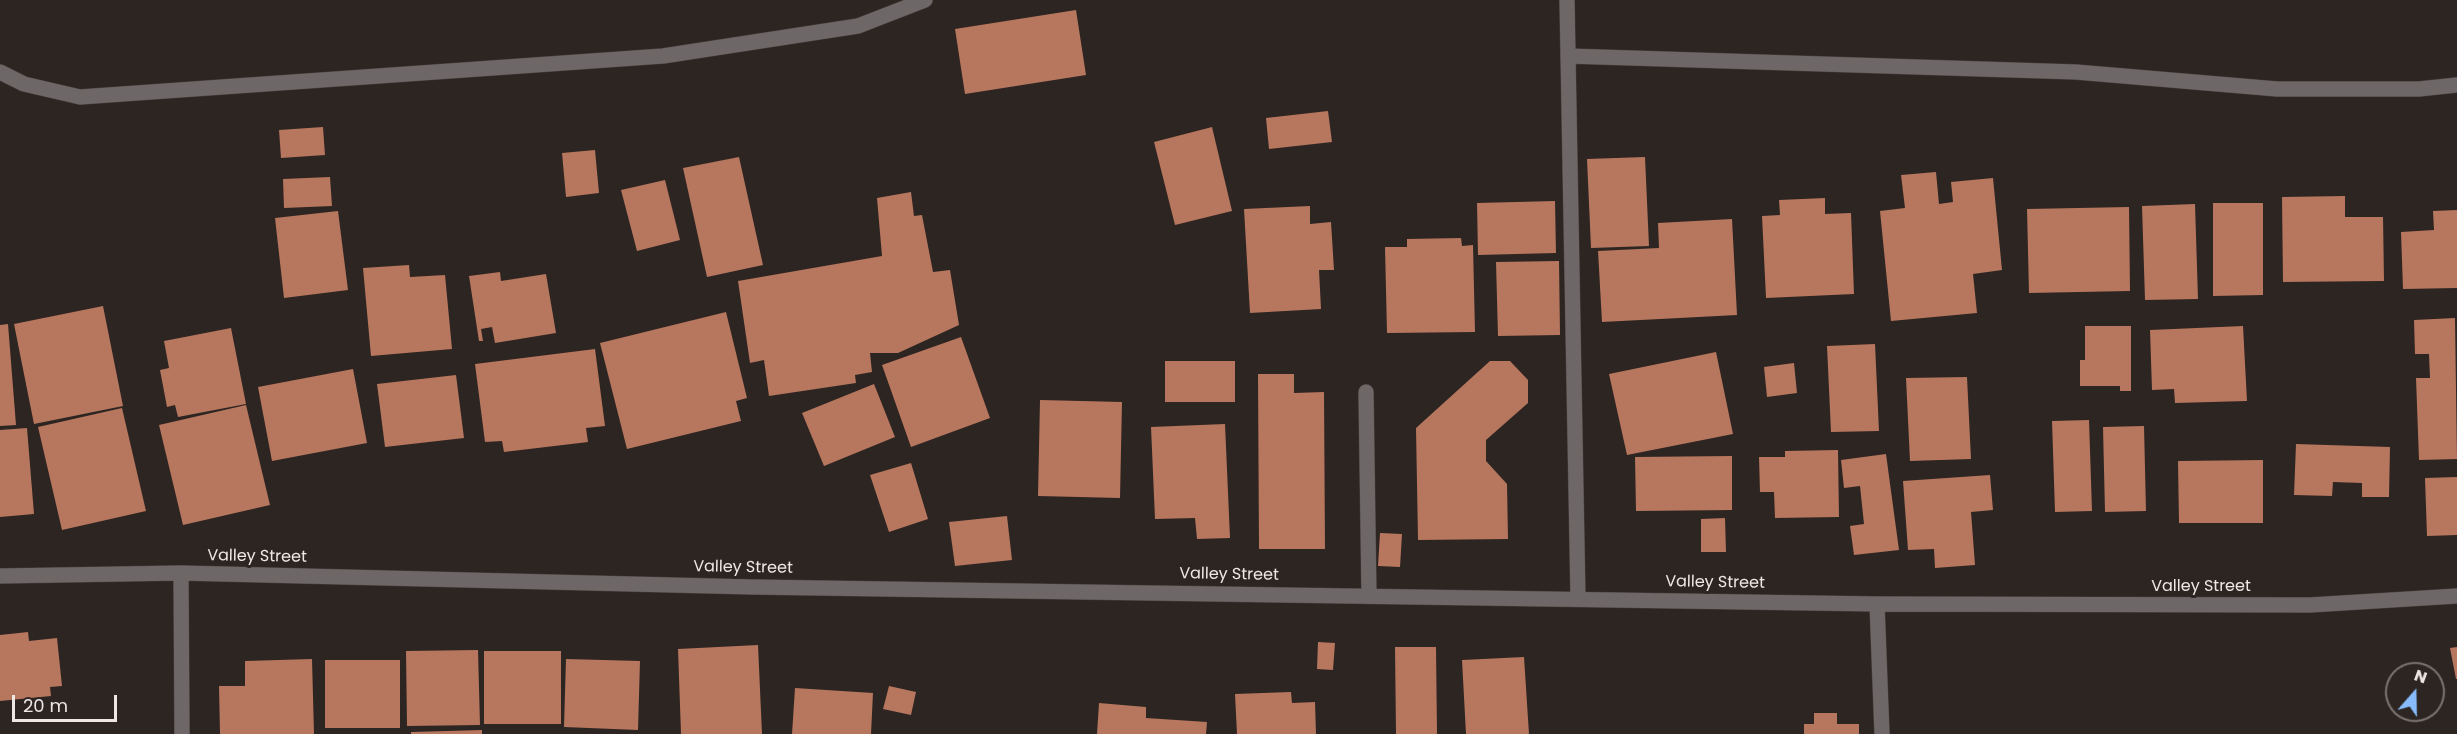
<!DOCTYPE html>
<style>
body{margin:0}
#map{position:relative;width:2457px;height:734px;overflow:hidden;background:#2d2522;font-family:Poppins,sans-serif}
canvas{display:block}
.north{position:absolute;left:2385px;top:662px;width:60px;height:60px;box-sizing:border-box;background:#2d2522;border:2px solid #7a7370;border-radius:50%;rotate:20deg;font-size:16px;font-weight:700;line-height:24px;text-align:center;color:#ede8e6}
.north::after{content:'';display:block;margin:auto;width:21px;height:27px;background:#87bbfb;clip-path:polygon(50% 0,100% 100%,50% 72%,0 100%)}
.scale{position:absolute;left:12px;top:695px;width:105px;height:27px;box-sizing:border-box;border:3px solid #ede8e6;border-top:0;padding-left:8px;font-size:18px;line-height:21px;white-space:nowrap;color:#ede8e6;-webkit-text-stroke:4px #2d2522;paint-order:stroke}
</style>
<div id="map">
<canvas width="2457" height="734"></canvas>
<div class="north">N</div>
<div class="scale">20 m</div>
</div>
<script>
const ctx = document.querySelector('canvas').getContext('2d');
ctx.lineJoin = 'round';
function fill(path, color) { ctx.fillStyle = color; ctx.fill(path, 'evenodd'); }
function stroke(path, color, width, dash) { ctx.strokeStyle = color; ctx.lineWidth = width; ctx.lineCap = dash ? 'butt' : 'round'; ctx.setLineDash(dash || []); ctx.stroke(path); }
function drawText(font, color, halo, rows, align = 'center') {
  ctx.font = font + ' Poppins,sans-serif'; ctx.lineWidth = 6; ctx.setLineDash([]); ctx.textBaseline = 'middle'; ctx.strokeStyle = halo; ctx.fillStyle = color; for (const [text, x, y, turn = 0] of rows) {
    ctx.save(); ctx.translate(x, y); ctx.rotate((+turn || 0) * Math.PI / 180); ctx.textAlign = isNaN(turn) ? turn : align; if (halo) ctx.strokeText(text, 0, 0); ctx.fillText(text, 0, 0); ctx.restore();
  }
}
fill(new Path2D(`
 M1076,10L1086,75L965,94L955,29Z
 M1328,111L1332,142L1269,149L1266,118Z
 M323,127L325,155L281,158L279,130Z
 M1212,127L1232,211L1175,225L1154,142Z
 M595,150L599,193L566,197L562,153Z
 M739,157L763,265L707,277L683,168Z
 M1645,157L1649,246L1591,248L1587,159Z
 M1936,172L1939,204L1953,202L1951,182L1993,178L2002,270L1973,274L1977,313L1891,321L1880,211L1905,208L1901,175Z
 M330,177L332,206L284,208L283,179Z
 M665,180L680,240L637,251L621,190Z
 M911,192L914,216L922,215L933,272L950,270L959,325L898,353H870L872,372L855,375L856,383L769,396L764,360L750,363L738,281L882,256L877,198Z
 M2345,196V217H2383L2384,281L2283,282L2282,197Z
 M1825,198V214L1851,213L1854,294L1766,298L1762,216L1780,215L1779,200Z
 M1555,201L1556,253L1478,255L1477,203Z
 M2213,203H2263V295L2213,296Z
 M2195,204L2198,299L2145,300L2142,206Z
 M1310,206V224L1331,222L1334,270H1319L1321,309L1250,313L1244,209Z
 M2129,207L2130,291L2029,293L2027,209Z
 M2457,210V288L2403,289L2401,232L2434,230L2433,211Z
 M338,211L348,290L284,298L275,218Z
 M1732,219L1737,315L1602,322L1598,251L1659,248L1658,223Z
 M1461,238L1462,246L1473,245L1475,332L1387,333L1385,247H1407V239Z
 M1559,261L1560,335L1498,336L1496,262Z
 M409,265L410,277L445,275L452,349L371,356L363,268Z
 M500,272L501,281L546,274L556,333L495,343L492,327L481,329L483,341H479L469,276Z
 M103,306L123,406L34,424L14,324Z
 M726,312L747,398L736,401L741,421L627,449L600,343Z
 M2455,318L2457,459L2419,460L2416,378H2430L2429,354H2415L2414,320Z
 M8,324L16,425L0,426V325Z
 M2085,326H2131V391H2120V386H2080V360H2085Z
 M2243,326L2247,401L2175,403L2174,389L2152,390L2150,330Z
 M231,328L246,404L178,417L175,405L167,407L160,370L169,368L164,341Z
 M961,337L990,418L911,447L882,365Z
 M1875,344L1879,431L1831,432L1827,346Z
 M595,349L605,426L586,428L588,442L504,452L502,441L485,442L475,364Z
 M1716,352L1733,434L1627,455L1609,374Z
 M1165,361H1235V402H1165Z
 M1490,361H1510L1528,380V403L1486,440V461L1507,484L1508,539L1418,540L1416,428Z
 M1794,363L1797,393L1767,397L1764,367Z
 M353,369L367,443L272,461L258,387Z
 M1258,374H1294V393L1324,392L1325,549H1259Z
 M456,375L464,438L385,447L377,384Z
 M1967,377L1971,459L1910,461L1906,378Z
 M874,384L895,437L824,466L802,413Z
 M1040,400L1122,402L1120,498L1038,496Z
 M246,405L270,505L183,525L159,425Z
 M122,408L146,511L62,530L38,427Z
 M2089,420L2092,511L2055,512L2052,421Z
 M1225,424L1230,538L1197,539L1195,518L1155,519L1151,427Z
 M2144,426L2146,511L2105,512L2103,427Z
 M27,428L34,514L0,517V430Z
 M2296,444L2390,447L2389,497H2362V483L2333,482L2332,496L2294,495Z
 M1838,450L1839,517L1775,518L1774,492H1760L1759,457H1785V451Z
 M1886,454L1899,550L1854,555L1850,526L1864,524L1860,486L1844,488L1841,460Z
 M1732,456V510L1636,511L1635,457Z
 M2263,460V523H2179L2178,461Z
 M911,463L928,519L889,532L870,475Z
 M1990,475L1993,510L1971,512L1975,565L1935,568L1934,549L1908,550L1903,481Z
 M2457,477V535L2427,536L2425,478Z
 M1007,516L1012,560L955,566L949,522Z
 M1725,518L1726,552H1701V519Z
 M1380,533L1402,534L1400,567L1378,566Z
 M28,632L29,641L57,638L62,686L50,687L51,696L0,701V635Z
 M1318,642L1335,643L1333,670L1317,669Z
 M758,645L762,734H681L678,649Z
 M1395,647H1436L1437,734H1396Z
 M2457,647V679H2456L2450,648Z
 M478,650L480,725L407,726L406,651Z
 M484,651H561V724H484Z
 M1524,657L1529,734H1466L1462,660Z
 M312,659L314,734H220L219,686H245V661Z
 M566,659L640,661L638,730L564,727Z
 M325,660H400V728H325Z
 M889,686L916,692L911,715L883,709Z
 M795,688L873,693L871,734H792Z
 M1291,692L1292,703L1315,702L1316,734H1237L1235,694Z
 M1099,703L1146,707V718L1207,722L1206,734H1097Z
 M1814,713H1837V724H1859V734H1804V724H1814Z
 M482,730V734H411V732Z`), '#b7765e');
const lane = new Path2D(`
 M1567,0L1578,599
 M1568,56L2076,72L2277,89H2419L2457,85
 M0,72L24,84L80,97L663,56L858,26L925,0
 M1366,392L1369,596`);
const street = new Path2D(`
 M181,573L182,734
 M0,576L181,573L753,587L1877,604L2310,605L2457,596
 M1877,604L1882,734`);
stroke(lane, '#48403d', 16);
stroke(street, '#48403d', 16);
stroke(lane, '#6d6867', 15);
stroke(street, '#6d6867', 15);
drawText('16px', '#ede8e6', '#2d2522', [
 ["Valley Street",257,557,1],
 ["Valley Street",743,568,1],
 ["Valley Street",1229,575,1],
 ["Valley Street",1715,583,1],
 ["Valley Street",2201,587]
]);
</script>
